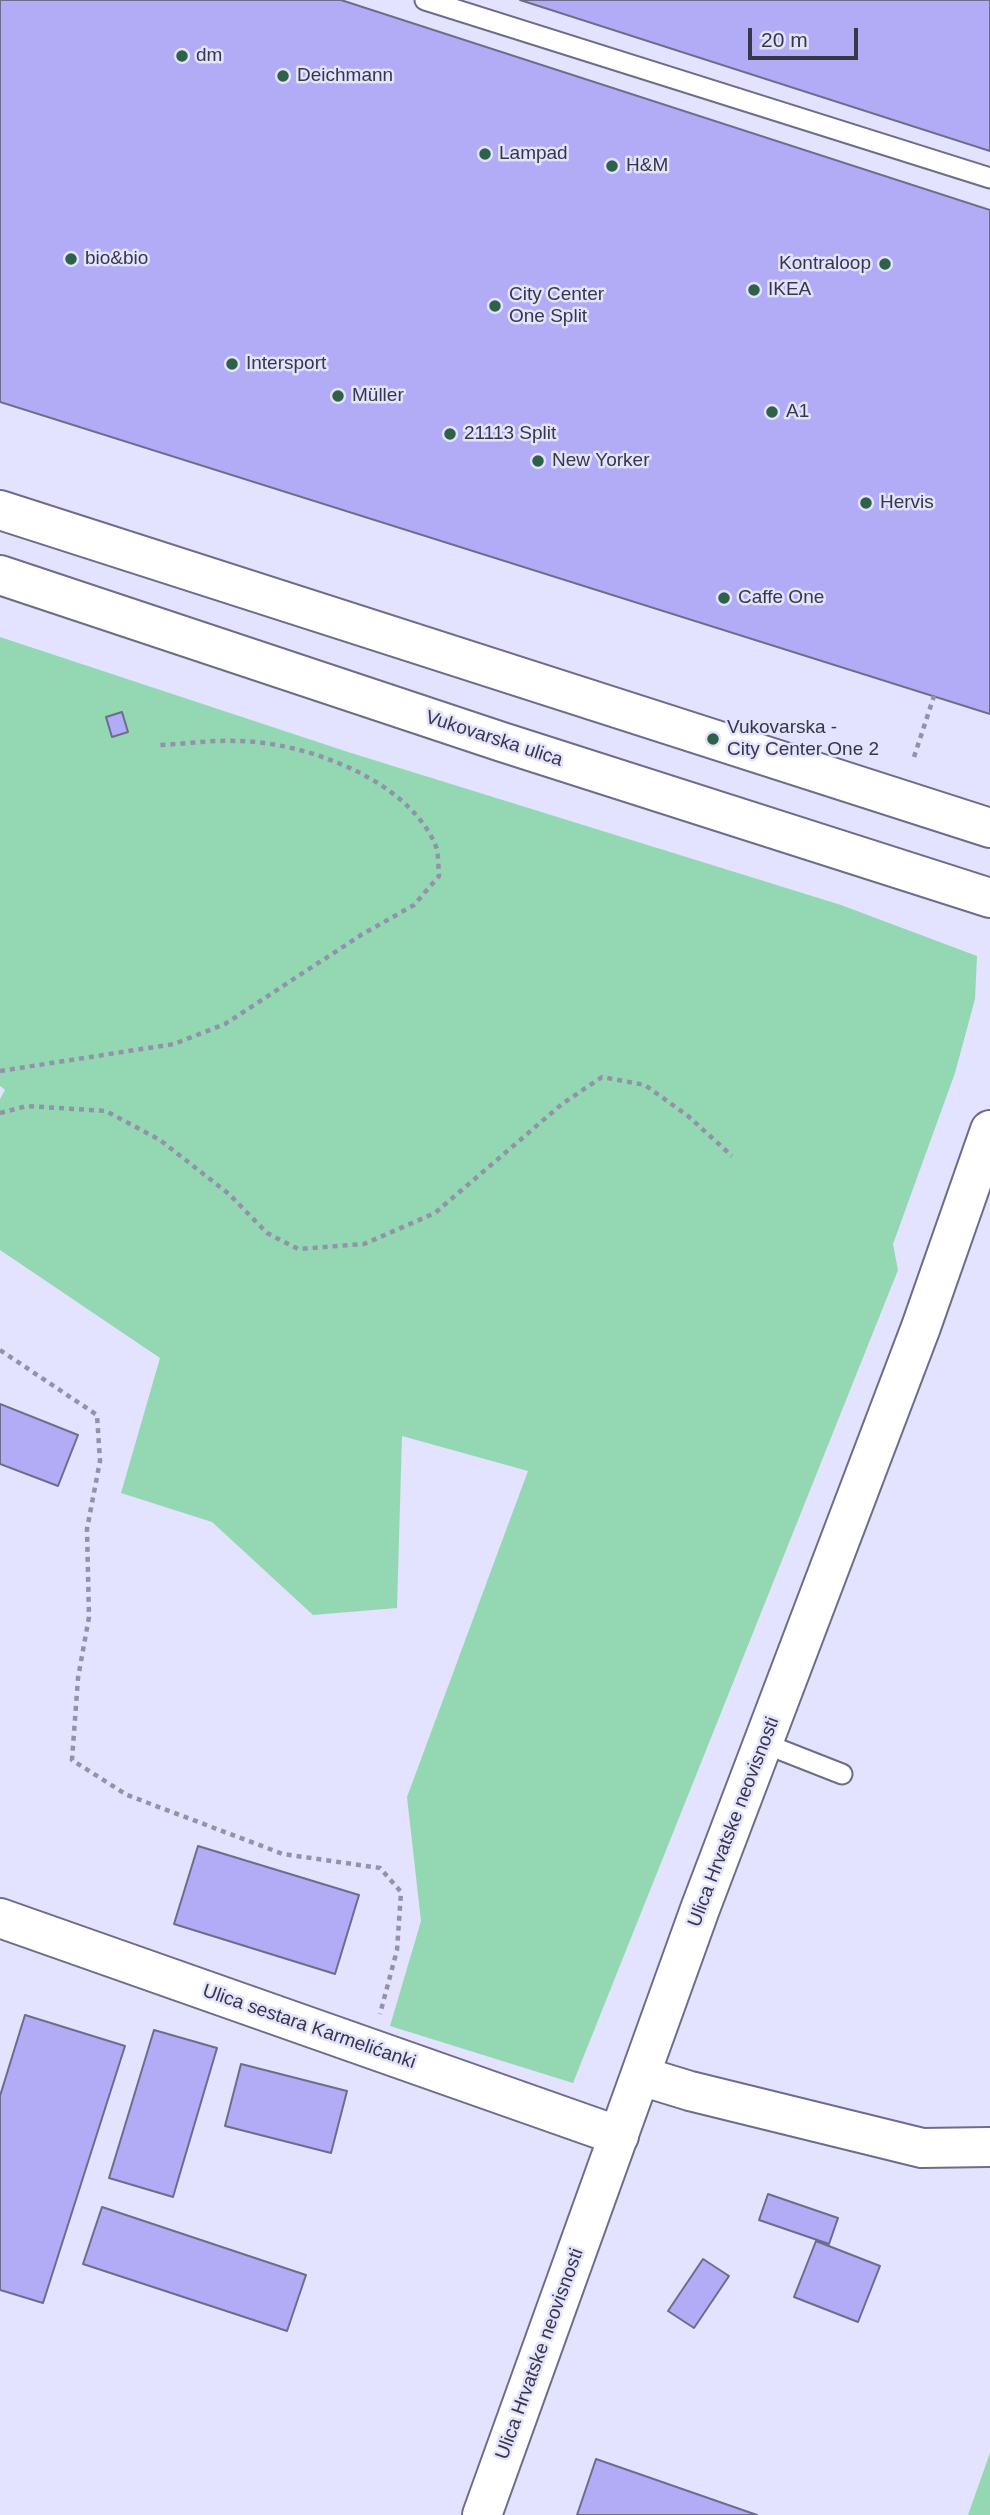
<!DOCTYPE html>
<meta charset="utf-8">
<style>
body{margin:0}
#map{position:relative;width:990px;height:2515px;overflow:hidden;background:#e3e2ff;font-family:Arial,sans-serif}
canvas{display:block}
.scale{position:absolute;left:748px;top:28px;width:110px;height:32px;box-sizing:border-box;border:4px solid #383746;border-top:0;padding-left:9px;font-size:21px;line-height:24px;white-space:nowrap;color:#383746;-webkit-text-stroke:5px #e3e2ff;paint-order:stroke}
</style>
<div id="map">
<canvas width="990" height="2515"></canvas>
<div class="scale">20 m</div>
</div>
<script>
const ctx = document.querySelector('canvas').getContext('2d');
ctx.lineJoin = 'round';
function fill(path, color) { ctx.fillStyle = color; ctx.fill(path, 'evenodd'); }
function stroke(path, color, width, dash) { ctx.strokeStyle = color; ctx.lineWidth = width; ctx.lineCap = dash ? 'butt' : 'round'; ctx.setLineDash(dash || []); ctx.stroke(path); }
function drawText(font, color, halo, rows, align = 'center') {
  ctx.font = font + ' Arial,sans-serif'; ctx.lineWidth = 5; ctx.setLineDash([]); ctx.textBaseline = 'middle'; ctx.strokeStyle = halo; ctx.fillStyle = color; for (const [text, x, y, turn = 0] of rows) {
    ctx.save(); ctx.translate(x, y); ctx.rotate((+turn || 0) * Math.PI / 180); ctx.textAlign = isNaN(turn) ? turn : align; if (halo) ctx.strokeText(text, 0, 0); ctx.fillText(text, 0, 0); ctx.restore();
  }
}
fill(new Path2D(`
 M0,637L348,752L841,905L977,956L975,999L955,1073L893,1244L898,1270L573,2083L390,2026L421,1921L407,1797L528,1471L402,1436L397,1608L313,1615L212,1522L121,1493L160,1358L0,1250V1099L5,1090L0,1086Z
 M990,2453V2515H968Z`), '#94d8b3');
const building = new Path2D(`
 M0,0H341L990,210V714L0,402Z
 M520,0H990V151Z
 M122,712L128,732L112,737L106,717Z
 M0,1404L78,1435L58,1486L0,1464Z
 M198,1846L359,1895L335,1974L174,1924Z
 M25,2015L125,2046L43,2303L0,2290V2096Z
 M154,2030L217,2048L173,2197L109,2178Z
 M241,2064L347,2091L331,2153L225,2126Z
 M768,2194L838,2218L829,2244L759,2220Z
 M102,2207L306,2275L287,2331L83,2264Z
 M816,2241L880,2266L858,2322L794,2297Z
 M703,2259L729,2276L694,2328L668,2311Z
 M596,2459L757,2515H577Z`);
fill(building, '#b2abf5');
stroke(building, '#6e6c8c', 2);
const service = new Path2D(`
 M425,0L990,178
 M763,1743L842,1774`);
const minor = new Path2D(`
 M0,1918L619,2136
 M641,2076L690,2091L922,2148L990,2147`);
const tertiary = new Path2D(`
 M0,510L990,828
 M0,575L502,742L990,898
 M482,2515L700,1909L921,1327L990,1130`);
stroke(service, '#6e6c8b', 23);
stroke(minor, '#6e6c8b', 42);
stroke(tertiary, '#6e6c8b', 42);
stroke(new Path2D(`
 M914,757L934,696
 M0,1071L174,1044L225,1024L361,935L414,905L439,876C438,866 439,853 435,844C406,778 302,741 235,741C210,740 185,744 160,745
 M0,1113L27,1106L106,1111L160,1140L229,1194L267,1233L298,1249L364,1244L435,1213L562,1104L602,1077L645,1085L688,1116L732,1156
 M0,1350L97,1415L100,1461L87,1529L89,1617L78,1678L72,1760L127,1795L283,1854L380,1868L401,1892L397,1950L380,2014`), '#9392a9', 4.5, [5, 5]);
stroke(service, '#fff', 19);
stroke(minor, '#fff', 38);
stroke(tertiary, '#fff', 38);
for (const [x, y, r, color] of [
 [182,56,7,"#2d6248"],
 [283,76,7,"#2d6248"],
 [485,154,7,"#2d6248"],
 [612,166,7,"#2d6248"],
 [71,259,7,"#2d6248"],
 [885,264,7,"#2d6248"],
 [754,290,7,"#2d6248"],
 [495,306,7,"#2d6248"],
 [232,364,7,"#2d6248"],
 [338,396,7,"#2d6248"],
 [772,412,7,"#2d6248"],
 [450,434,7,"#2d6248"],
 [538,461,7,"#2d6248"],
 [866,503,7,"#2d6248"],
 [724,598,7,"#2d6248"],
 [713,739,7,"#2d6248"]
]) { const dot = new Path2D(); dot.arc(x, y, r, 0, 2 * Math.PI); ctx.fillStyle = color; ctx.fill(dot); stroke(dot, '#e3e2ff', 2.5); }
drawText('19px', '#383746', '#e3e2ff', [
 ["dm",196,56],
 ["Deichmann",297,76],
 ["Lampad",499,154],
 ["H&M",626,166],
 ["bio&bio",85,259],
 ["Kontraloop",871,264,"right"],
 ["IKEA",768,290],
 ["City Center",509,295],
 ["One Split",509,317],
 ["Intersport",246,364],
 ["Müller",352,396],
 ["A1",786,412],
 ["21113 Split",464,434],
 ["New Yorker",552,461],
 ["Hervis",880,503],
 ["Caffe One",738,598],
 ["Vukovarska -",727,728],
 ["City Center One 2",727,750]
], 'left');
drawText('19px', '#383746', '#e3e2ff', [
 ["Vukovarska ulica",494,739,18],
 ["Ulica Hrvatske neovisnosti",734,1822,-69],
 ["Ulica sestara Karmelićanki",309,2027,19],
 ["Ulica Hrvatske neovisnosti",540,2354,-70]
]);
</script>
